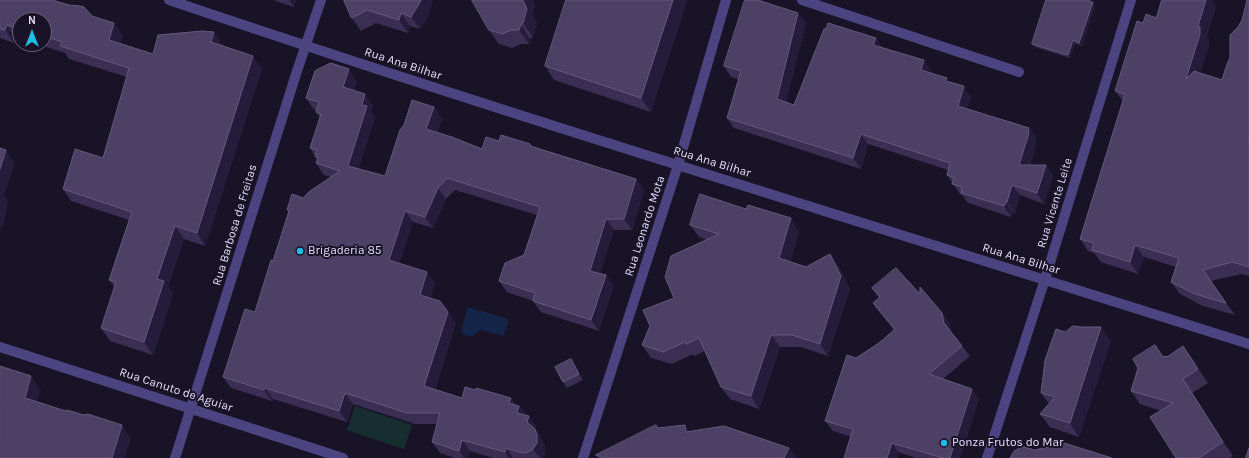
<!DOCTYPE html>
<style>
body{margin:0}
#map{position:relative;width:1249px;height:458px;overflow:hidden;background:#191327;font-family:Karla,sans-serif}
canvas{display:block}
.north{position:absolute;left:12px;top:12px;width:40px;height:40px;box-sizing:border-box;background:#191327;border:1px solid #6a647c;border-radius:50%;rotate:0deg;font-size:11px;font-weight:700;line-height:16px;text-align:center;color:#e4ddfb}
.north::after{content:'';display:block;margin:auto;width:14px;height:18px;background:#1fbce5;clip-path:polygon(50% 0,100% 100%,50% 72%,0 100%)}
</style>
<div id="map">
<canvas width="1249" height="458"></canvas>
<div class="north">N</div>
</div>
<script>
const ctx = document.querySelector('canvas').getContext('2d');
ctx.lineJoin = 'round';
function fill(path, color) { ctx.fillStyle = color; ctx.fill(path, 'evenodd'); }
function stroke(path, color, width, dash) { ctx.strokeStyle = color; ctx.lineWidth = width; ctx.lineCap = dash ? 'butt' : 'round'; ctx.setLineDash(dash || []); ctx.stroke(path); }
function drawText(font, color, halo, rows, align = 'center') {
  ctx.font = font + ' Karla,sans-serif'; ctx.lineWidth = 4; ctx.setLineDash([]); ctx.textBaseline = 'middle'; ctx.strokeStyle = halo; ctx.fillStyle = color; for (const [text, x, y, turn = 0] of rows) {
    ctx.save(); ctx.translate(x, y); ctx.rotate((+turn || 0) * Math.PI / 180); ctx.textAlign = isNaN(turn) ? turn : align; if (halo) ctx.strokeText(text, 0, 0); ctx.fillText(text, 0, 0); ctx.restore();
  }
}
fill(new Path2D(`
 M355,406L412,425L404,449L347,430Z`), '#172e30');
fill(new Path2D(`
 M468,307L508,319V324L503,336L481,330L472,336L465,335L461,331Z`), '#152449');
stroke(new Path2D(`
 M169,0C527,121 889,230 1249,344
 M802,0L1019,72
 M0,347L343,458
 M175,458L297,71L321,0
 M583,458L678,165L726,0
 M987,458L1045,279L1131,0`), '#4c4480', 10);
fill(new Path2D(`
 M0,0L92,16L123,36L120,44L153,54L223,45L262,69L205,246L184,239L168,286L173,294L153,355L110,341L101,328L115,288L109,280L129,220L71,201L63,189L103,158L127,77L69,59L65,53L37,44H44V20H20V39L16,37L14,43L0,38Z
 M273,0H296L294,7Z
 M344,0L428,17L420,29L410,26L408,33L376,23L361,31L352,18Z
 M687,0L651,112L554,80L545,66Z
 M1249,0V276L1241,274L1211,281L1235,315L1203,306L1180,294L1171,282L1176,267L1144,257L1138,274L1101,262L1094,253L1088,251L1080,239L1123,101L1115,91L1143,23L1156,18L1216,6L1207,36L1209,39V46L1200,73L1222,80L1230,58L1238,27L1242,20Z
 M1095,5L1082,46L1075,43L1070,58L1035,47L1032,44Z
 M535,6L532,13L537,23L533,37L530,39L529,44H521L512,48L499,44L489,30Z
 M806,23L786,102L794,105L883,48L924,60L931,71L930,73L949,82L971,97L967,109L1029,128L1036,138L1035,143L1036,144L1030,165L1053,175L1044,204L1020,195L1015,213L1013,212L1011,217L968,203L962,195L960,194L947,175L948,170L868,144L861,169L734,128L727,118L739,79L731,77L724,66Z
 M357,81L354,90L373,105L371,112L375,118L358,169L385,176L434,107L442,119L437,133L482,149L499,141L530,144L532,146L636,179L644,190L632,230H614L600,273L606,275L614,286L599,331L541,312L533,301L507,292L499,281L524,255L537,215L455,190L446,199L433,228L413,222L399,263L435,283L430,298L448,312L456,323L435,389L462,398L516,405L519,406L526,415L529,416L536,427V430L542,440L545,446V454L542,458H493L470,451L468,458H455L440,453L432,442L437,424H415L353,404L347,422L273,399L272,401L231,388L223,377L255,312L273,261L289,213L287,210L331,177L324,175L316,163L317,160L310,148L320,118L316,112V110H314L306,98Z
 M690,225L799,231L790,262L806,267L830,254L839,267L850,289L828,356L801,347H780L759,409L730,399L721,387L705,351L694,356L693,354L672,364L651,358L642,345L674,298L707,240L699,237Z
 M872,288L920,294L942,313L950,324L951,332L962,346L970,356L943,379L979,399L960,458H916L833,431L825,421L856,358L879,343L894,330L880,313L873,303L879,298Z
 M1065,332L1111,341L1079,437L1050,427L1040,414L1049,404L1041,393Z
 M1183,346L1193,360L1208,383L1192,393L1233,456L1230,458H1176L1161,411L1140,404L1131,391L1164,357H1167Z
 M575,365L583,380L567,388L563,382Z
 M658,428L689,431L789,448L796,458H598L596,455Z`), '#3a2e53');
fill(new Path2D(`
 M289,0H296L294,7Z
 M421,0H433L428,17L420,29L411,17Z
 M523,0H533L535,6L532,13L537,23L533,37L523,23Z
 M673,0H687L651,112L641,98Z
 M1206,0H1213L1216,6L1207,36L1209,39V46L1194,91L1186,79L1198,26Z
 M1093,2L1095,5L1082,46L1079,43Z
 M401,13L410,26L408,33L399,20Z
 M798,13L806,23L784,109L777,99Z
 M114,23L123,36L118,53L109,40Z
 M7,25L16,37L14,43L5,30Z
 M521,25L530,39L529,44L519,30Z
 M214,32L223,45L220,54L211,42Z
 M876,38L883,48L873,45Z
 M1073,40L1075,43L1070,58L1068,55Z
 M253,56L262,69L205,246L197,233Z
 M924,60L931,71L928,81L921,70Z
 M349,69L357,81L351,98L343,87Z
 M964,86L971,97L965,116L958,106Z
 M365,94L373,105L371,112L375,118L356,177L348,166L362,105Z
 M434,107L442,119L434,141L426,129Z
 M1029,128L1036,138L1035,143L1036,144L1026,175L1019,165Z
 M861,134L868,144L861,169L853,158Z
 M6,150L15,163L4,195L8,201L4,224L0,229V169Z
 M1046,165L1053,175L1044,204L1037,193Z
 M636,179L644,190L632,230L624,219Z
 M1012,185L1020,195L1015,213L1007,202Z
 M438,188L446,199L433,228L425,217Z
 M1006,202L1013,212L1011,217L1004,206Z
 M405,211L413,222L397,271L389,260Z
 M791,218L799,231L787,271L779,258Z
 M606,219L614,230L597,282L590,271Z
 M175,226L184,239L168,286L173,294L153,355L144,342L157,279Z
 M1135,245L1144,257L1138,274L1130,262Z
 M830,254L839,267L850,289L828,356L820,344Z
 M427,272L435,283L428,306L420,295Z
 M606,275L614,286L599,331L591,320Z
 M448,312L456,323L432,397L424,386Z
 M942,313L950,324L951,334L944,323Z
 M1101,327L1111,341L1079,437L1070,423Z
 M771,335L780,347L759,409L751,396Z
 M1183,346L1193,360L1208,383L1198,369Z
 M571,359L575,365L583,380L579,374Z
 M31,376L41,390L34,411L25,398Z
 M1183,379L1192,393L1233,456L1223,442Z
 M265,388L273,399L272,401L264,390Z
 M972,389L979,399L960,458H950Z
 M345,393L353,404L347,422L339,411Z
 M511,398L518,409L519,406L527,417L517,413L509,403Z
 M529,416L536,427V430L542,440L545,446V454L542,458H540L533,449L527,422Z
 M122,425L131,439L125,458H112Z
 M685,425L693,437L686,432Z
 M462,440L470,451L468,458H464L459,451Z
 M892,443L899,453L898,458H887Z
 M506,448L513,458H509L505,452Z
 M789,448L796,458H784Z`), '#251b3a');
const building = new Path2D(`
 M0,0H52L69,5L80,6L84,7L92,16L114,23L109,40L153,54L158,35L202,31L214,32L211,42L253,56L197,233L175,226L157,279L164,281L144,342L101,328L116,282L109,280L132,212L63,189L75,149L103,158L129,68L60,46L62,42L44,36V20H20V29L7,25L5,30L0,29Z
 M344,0H421L419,4L411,17L401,13L399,20L367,10L352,18Z
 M472,0H523L527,9L523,23L521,25L519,30H511L502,34L489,30Z
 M566,0H673L641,98L545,66Z
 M745,0H758L798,13L777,99L794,105L824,29H826L828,23L876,38L873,45L924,60L921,70L947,78L946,81L964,86L958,106L1029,128L1028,133H1029L1019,165H1046L1037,193L1012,185L1007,202H1006L1004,206L961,193L962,187L952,184L954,178L947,175L950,163L861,134L853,158L727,118L741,71L724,66Z
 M1046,0H1087L1093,2L1079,43L1073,40L1068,55L1032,44Z
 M1162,0H1206L1198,26L1200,27V34L1186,79L1194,71L1222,80L1227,64L1230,58V35L1238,27L1242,20L1247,0H1249V139L1248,143H1249V267L1232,262L1203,270L1226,303L1195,294L1171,282L1179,258L1135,245L1130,262L1092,250L1094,243L1080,239L1125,94L1115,91L1137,21L1143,23L1146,14L1156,18Z
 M331,63L349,69L343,87L365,94L362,105L367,106L348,166L385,176L400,130L404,125L412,100L434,107L426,129L452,137L482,149L486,137L499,141L501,135L530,144V146L636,179L624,219H606L590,271L606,275L591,320L533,301L535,293L499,281L505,263L524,255L540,207L447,178L438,188L425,217L405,211L389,260L427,272L420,295L440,301L448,312L424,386L462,398L465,387L475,390L476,388L511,398L509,403L519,406L517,413L529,416L527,422L535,429L537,435V443L533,449L528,452L522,453L506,448L505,452L462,440L459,451L432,442L440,413H407L345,393L339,411L265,388L264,390L223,377L245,309L255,312L271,260L273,261L289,211L287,210L292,194L303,198L310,191L340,171L316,163L318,157L315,156L317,150L310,148L321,114L316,112L319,102L306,98L315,71Z
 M0,148L6,150L0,169Z
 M700,194L746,209L748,205L791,218L779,258L806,267L830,254L841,276L820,344L792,335H771L751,396L721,387L699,338L686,344L685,342L663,352L642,345L650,326L643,310L674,298L665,277L671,256L719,234L690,225Z
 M896,268L920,294V287L942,313L944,323L962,346L929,374L972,389L950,458H943L892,443L887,458H844L853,429L825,421L847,355L856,358L879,343L895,329L873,303L880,297L872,288Z
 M1073,326L1081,327H1101L1070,423L1040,414L1055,397L1041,393L1045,360L1056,329L1065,332Z
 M1155,345L1163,357L1166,356L1167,357L1183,346L1198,369L1183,379L1223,442L1199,458H1176L1150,417L1173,403L1131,391L1138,368L1133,359Z
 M571,359L579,374L563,382L555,367Z
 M0,366L31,376L25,398L66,411L67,410L84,415L88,414L122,425L112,458H0Z
 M656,425L658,428L685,425L686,432L724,426L789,448L784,458H604L596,455Z
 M1064,443L1112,458H1010L1014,451L1022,447H1026L1034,450Z
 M1249,448V458H1246Z`);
fill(building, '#4c4165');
stroke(building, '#64597c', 1);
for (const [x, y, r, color] of [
 [300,251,4,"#1fbce5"],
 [944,443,4,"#1fbce5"]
]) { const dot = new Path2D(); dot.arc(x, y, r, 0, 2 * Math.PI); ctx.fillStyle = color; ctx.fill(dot); stroke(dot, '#191327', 1.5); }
drawText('12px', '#e4ddfb', '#191327', [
 ["Rua Ana Bilhar",403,64,18],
 ["Rua Ana Bilhar",712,162,17],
 ["Rua Vicente Leite",1055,203,-73],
 ["Rua Barbosa de Freitas",235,225,-73],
 ["Rua Leonardo Mota",645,226,-72],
 ["Rua Ana Bilhar",1021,259,17],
 ["Rua Canuto de Aguiar",176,390,18]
]);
drawText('12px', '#e4ddfb', '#191327', [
 ["Brigaderia 85",308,251],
 ["Ponza Frutos do Mar",952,443]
], 'left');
</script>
